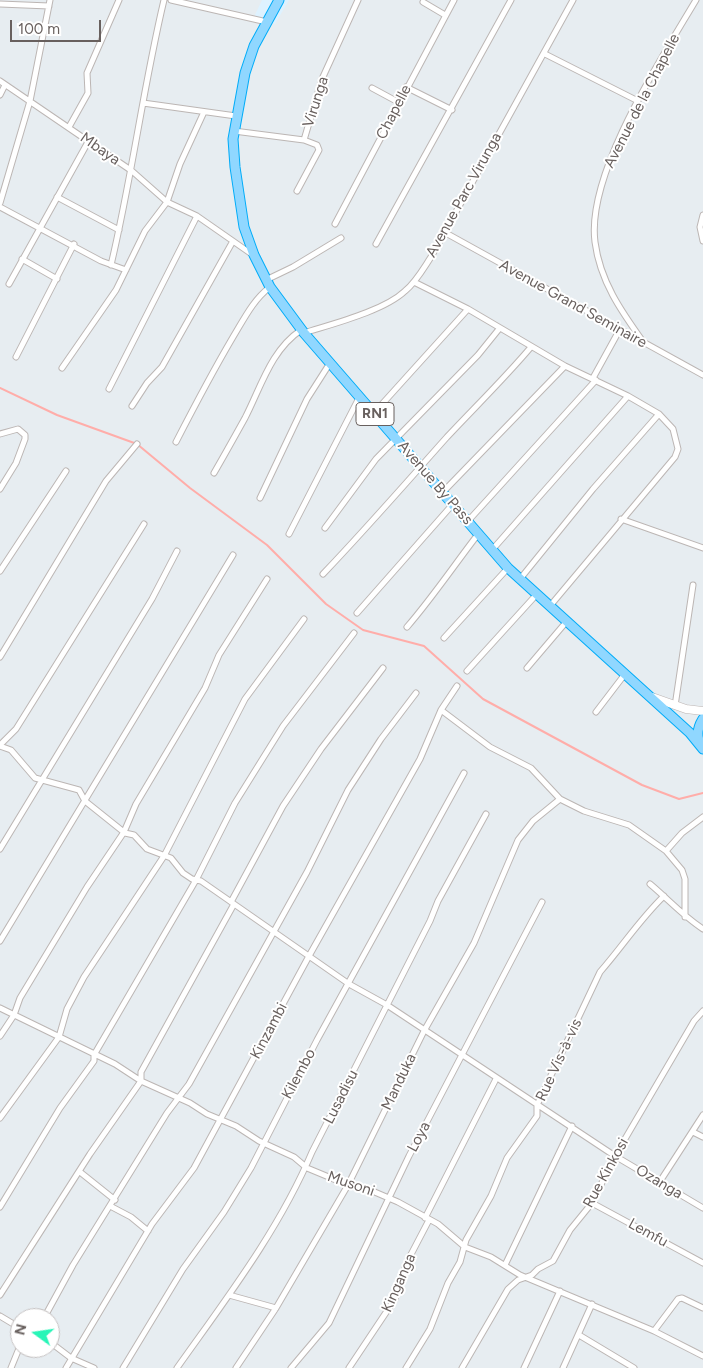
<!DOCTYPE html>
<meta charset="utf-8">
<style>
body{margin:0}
#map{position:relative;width:703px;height:1368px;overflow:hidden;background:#e7edf1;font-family:Figtree,sans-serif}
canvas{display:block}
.north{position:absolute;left:10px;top:1308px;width:50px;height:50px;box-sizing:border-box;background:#fff;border:1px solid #c3bfbf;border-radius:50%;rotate:284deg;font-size:14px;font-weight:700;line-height:20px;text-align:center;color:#68605e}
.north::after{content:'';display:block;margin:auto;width:18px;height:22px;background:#28f5b7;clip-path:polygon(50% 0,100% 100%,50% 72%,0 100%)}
.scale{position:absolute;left:10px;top:20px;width:91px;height:22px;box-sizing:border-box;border:2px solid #68605e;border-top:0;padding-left:6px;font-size:15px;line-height:18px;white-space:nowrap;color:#68605e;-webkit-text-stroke:4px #fff;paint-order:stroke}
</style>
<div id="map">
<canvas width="703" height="1368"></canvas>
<div class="north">N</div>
<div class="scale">100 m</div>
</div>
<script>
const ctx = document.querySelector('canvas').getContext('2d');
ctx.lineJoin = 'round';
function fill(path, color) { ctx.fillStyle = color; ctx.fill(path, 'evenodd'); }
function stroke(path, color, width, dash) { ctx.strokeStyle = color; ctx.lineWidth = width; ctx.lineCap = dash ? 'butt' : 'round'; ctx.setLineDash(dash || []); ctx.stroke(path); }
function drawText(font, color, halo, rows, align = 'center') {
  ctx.font = font + ' Figtree,sans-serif'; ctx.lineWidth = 4; ctx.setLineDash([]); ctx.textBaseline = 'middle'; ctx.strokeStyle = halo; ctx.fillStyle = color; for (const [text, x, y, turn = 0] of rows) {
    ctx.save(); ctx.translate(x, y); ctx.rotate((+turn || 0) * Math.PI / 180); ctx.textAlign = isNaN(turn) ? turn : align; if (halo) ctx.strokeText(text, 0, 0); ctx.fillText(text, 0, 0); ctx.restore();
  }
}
fill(new Path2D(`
 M262,0H289L275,24L254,17Z`), '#def2ff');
stroke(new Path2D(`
 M0,388L57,415L137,444L190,488L267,545L326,604L363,630L424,646L483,699L642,785L679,799L703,793`), '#ffada9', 2);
const street = new Path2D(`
 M171,0L267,22
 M423,2L445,15
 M0,4L49,6
 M545,54L638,101
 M0,81L132,171L167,202L197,216L253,255
 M406,87L452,110
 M372,88L398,102
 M0,95L5,85
 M143,103L236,116
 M69,127L88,93L87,73L119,0
 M234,131L304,140L322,79L358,0
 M297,191L319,150L317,145L304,140
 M57,197L119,230
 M0,203L30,101L50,0
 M0,207L101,261L126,270
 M703,215L700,227L703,241
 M335,224L454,0
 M444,232L703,375
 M376,244L511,0
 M22,259L57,279
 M111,265C132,177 143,88 164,0
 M266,280L293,267L341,238
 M414,282L468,309L565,366L628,396L659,414L673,429L678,449L675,457L550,606
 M9,284L88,142
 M304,333C332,324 384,311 405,291C416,282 423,269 431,257L573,0
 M644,343C621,311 600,281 595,242C586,174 661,59 696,0
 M16,357L74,244
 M62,368L116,290L145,231L167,202L180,164L204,112
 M593,378L620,329
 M109,389L197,216
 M132,406L147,383L162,367L233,241
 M374,413L468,309
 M0,434L18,429L25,435V439L16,463L0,489
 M176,442C194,407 213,371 233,337C244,319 253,300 270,287
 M214,473C225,454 235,436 245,418C261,387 271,350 301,330
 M443,492L565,366
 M260,498L307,399L330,363
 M621,519L703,548
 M469,520L596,380
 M325,528L376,459L478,355L499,329
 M289,534L360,396
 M492,550L628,396
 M0,571L66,471
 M323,574C366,529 406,483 447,437C475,407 504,379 531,347
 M520,579L593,489L659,414
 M357,613L453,504
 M407,627C433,597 455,564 479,533
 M444,638L508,568
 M0,657L106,481L137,444
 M527,668L567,621
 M467,671L537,594
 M675,706L693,585
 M441,710L490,747L531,768L560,799L584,811L629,825L666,851L682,870L685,879V917
 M596,712L625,674
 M0,745L16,729L144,524
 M0,746L11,750L35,778L79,790L85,801L125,833L134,835L147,849L171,858L183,873L192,879L201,881L349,984L387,1005L615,1156L703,1208
 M0,849L152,599L177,551
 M666,851L682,833L703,817
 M650,884C668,899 683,916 703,929
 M231,902L283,806L321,749L383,668
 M0,941L233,555
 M0,1008L115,1064L141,1081L190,1103L207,1114L236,1126L259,1141L294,1157L307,1168L348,1185L370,1190L398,1202L438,1224L465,1247L491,1257L520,1275L654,1331L703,1356
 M0,1036L14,1015L20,998L87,887L124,832L136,804L205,688L219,655L267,579
 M0,1118L59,1037L67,1009L84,977L164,856L245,699L304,619
 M693,1132L703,1137
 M80,1172L115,1200
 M659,1183L703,1115
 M592,1203L703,1263
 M0,1207L60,1108L94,1061V1055L196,880L235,803L283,726L354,633
 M112,1207L131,1217L148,1231
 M425,1218L496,1079
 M505,1265L572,1126
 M0,1295L90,1154L141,1081V1072L234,904
 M229,1295L276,1308
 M0,1316L20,1328
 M44,1318L73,1265L167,1113L189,1084L307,872L348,790L381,739L416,693
 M654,1331L678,1299L682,1298L703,1308
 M579,1335L634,1368
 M50,1342L71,1358L94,1368
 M11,1368L20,1346
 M66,1368L152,1224L194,1168L309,956L420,759L441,710L457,686
 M123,1368L183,1269L224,1212L251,1168L317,1040L464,773
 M177,1368C226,1299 279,1230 312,1152L430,921L438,901L486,814
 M236,1368L276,1308L348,1185L424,1031L474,943L518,840L533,821L560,799
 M291,1368L329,1323L409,1156L542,902
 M349,1368L395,1299L406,1264L429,1220
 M406,1368L430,1329L448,1283L460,1262L466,1240L491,1196L507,1158L537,1116V1105L600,972C622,947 640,919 664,896
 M462,1368L508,1289L518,1280L532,1275L538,1269L553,1261L570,1230L592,1203L615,1156L694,1021L703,1011
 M524,1368L560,1291
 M563,1368L592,1304`);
const secondary = new Path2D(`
 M652,697L686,709L703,711`);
const highway = new Path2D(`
 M279,0L254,46L245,73L233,139L235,167L244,227L254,255L270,287L304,333L508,568L690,733L703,749
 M700,743C696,734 698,727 703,719`);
stroke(street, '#bcb6b4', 7);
stroke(secondary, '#bcb5b3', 9);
stroke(highway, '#00acf8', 11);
stroke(street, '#fff', 5);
stroke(secondary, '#fff', 8);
stroke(highway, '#90d7ff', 9);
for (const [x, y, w] of [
 [375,414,38]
]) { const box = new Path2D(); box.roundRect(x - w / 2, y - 11.5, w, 23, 4); ctx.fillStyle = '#fff'; ctx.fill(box); stroke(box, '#68605e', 1); }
drawText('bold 14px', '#68605e', null, [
 ["RN1",375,414]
]);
drawText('15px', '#68605e', '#fff', [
 ["Avenue de la Chapelle",642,101,-63],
 ["Virunga",316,102,-72],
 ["Chapelle",394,112,-63],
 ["Mbaya",100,149,35],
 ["Avenue Parc Virunga",464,195,-61],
 ["Avenue Grand Seminaire",573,304,29],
 ["Avenue By Pass",435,483,49],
 ["Kinzambi",269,1031,-62],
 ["Rue Vis-à-vis",559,1060,-65],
 ["Kilembo",299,1074,-62],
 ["Manduka",399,1082,-64],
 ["Lusadisu",341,1097,-63],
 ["Loya",419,1137,-62],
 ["Rue Kinkosi",606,1173,-61],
 ["Ozanga",659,1182,31],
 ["Musoni",351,1184,19],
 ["Lemfu",648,1233,29],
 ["Kinganga",399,1283,-66]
]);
</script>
